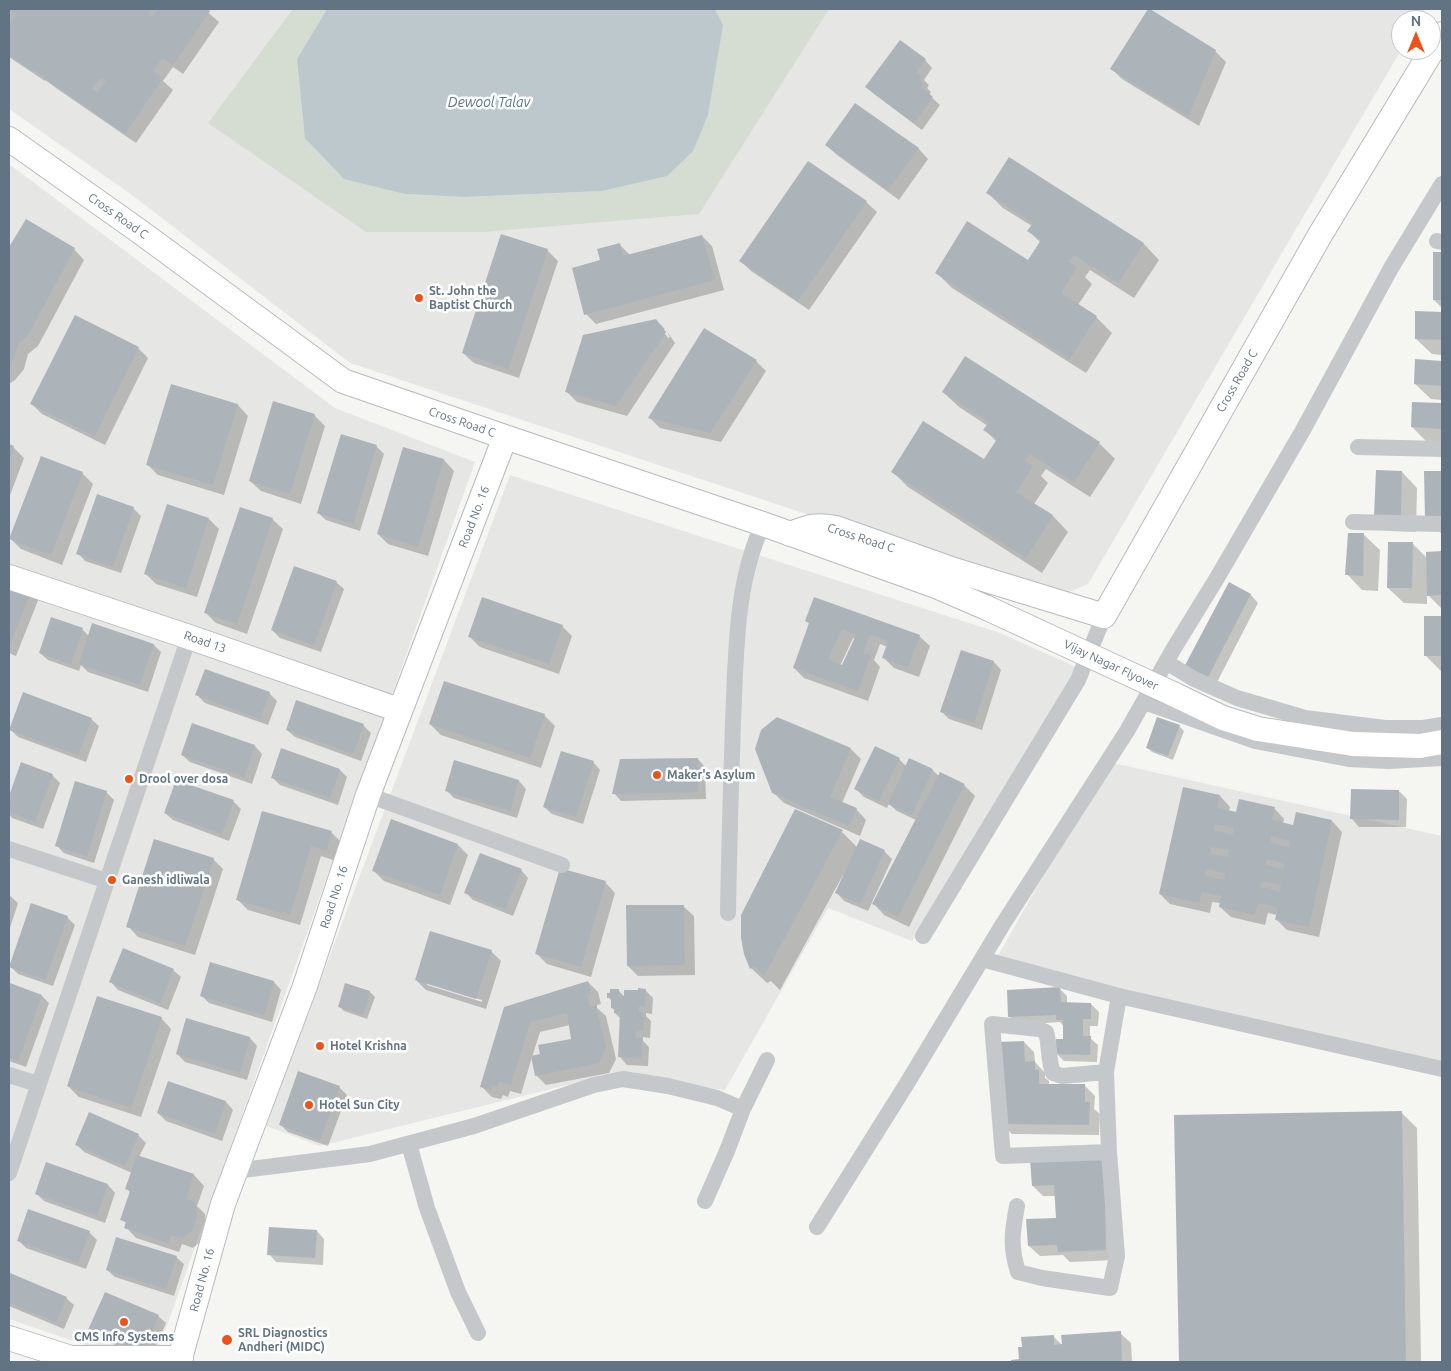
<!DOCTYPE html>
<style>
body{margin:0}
#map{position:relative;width:1451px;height:1371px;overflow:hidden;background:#f5f5f1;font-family:Ubuntu,sans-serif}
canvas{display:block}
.frame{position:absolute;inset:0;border:10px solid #627484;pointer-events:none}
.north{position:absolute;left:1391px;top:10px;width:50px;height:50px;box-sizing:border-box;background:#fff;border:1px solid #c0c7ce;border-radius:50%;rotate:0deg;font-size:14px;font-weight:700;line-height:20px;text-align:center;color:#627484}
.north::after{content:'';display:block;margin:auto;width:18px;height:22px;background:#ed5319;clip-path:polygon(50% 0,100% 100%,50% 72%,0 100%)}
</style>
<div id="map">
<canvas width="1451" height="1371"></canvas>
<div class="frame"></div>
<div class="north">N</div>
</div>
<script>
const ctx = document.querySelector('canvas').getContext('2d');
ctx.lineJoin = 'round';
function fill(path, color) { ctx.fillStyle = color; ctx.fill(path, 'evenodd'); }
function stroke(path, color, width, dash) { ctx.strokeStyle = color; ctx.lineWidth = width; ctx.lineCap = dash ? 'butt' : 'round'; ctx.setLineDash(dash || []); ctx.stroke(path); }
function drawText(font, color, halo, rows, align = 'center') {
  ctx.font = font + ' Ubuntu,sans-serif'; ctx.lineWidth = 5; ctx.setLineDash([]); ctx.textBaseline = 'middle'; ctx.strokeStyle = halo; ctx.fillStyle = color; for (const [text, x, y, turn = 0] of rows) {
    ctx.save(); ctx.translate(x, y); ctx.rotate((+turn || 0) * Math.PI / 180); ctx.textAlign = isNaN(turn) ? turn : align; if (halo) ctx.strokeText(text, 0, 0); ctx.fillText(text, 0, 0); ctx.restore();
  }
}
fill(new Path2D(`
 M9,9H1425L1419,20H1401V50L1088,584L1057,597L350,363L132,195L9,109Z
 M9,164L335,408L475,462L154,1362H134L9,1319Z
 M510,475L1000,633L1076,667L912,941L828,908L725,1090L604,1076L320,1146L266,1126Z
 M1108,762L1442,836V1062L995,961Z`), '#e6e7e5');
fill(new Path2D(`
 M293,9H327L297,59L405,194L465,197L602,191L723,25L715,9H829L699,214L484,232H366L208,123Z`), '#d5ddd2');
fill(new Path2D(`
 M327,9H715L723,25L708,115L693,151L667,176L602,191L465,197L405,194L344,179L305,138L297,59Z`), '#bdc8cd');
fill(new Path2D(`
 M9,9H204L219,22L183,74L173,67L163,81L173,90L136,143L56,88L45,80V81L9,57Z
 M1215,51L1226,62L1199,126L1122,79L1112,69Z
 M925,60L932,68L924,80L929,85L927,88L931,92L929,95L940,105L922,130L874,94L867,87Z
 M826,145L918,148L928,159L899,200L837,155Z
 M1009,159L1144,244L1159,260L1134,298L1090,270L1085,277L1092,284L1078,305L1096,317L1112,333L1086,373L952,288L936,272L1029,262L1041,243L1029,231L1032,226L1003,208L988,193Z
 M808,163L866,202L877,212L809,310L751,271L741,261Z
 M27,220L74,249L84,260L38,346L28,354L24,369L15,380L9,384V249Z
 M702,236L712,246L724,290L596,324L586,314L601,261L619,244L630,255Z
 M547,250L558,261L519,378L474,363L463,353Z
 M1434,253H1442V308L1434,300Z
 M1417,312L1442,313V355L1432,354L1416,339Z
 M656,320L665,329H662L668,338L670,337L666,330L675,343L627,416L577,402L566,391Z
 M138,348L148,358L105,445L42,414L32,404Z
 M965,358L1099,443L1115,459L1090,497L1046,469L1041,476L1048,483L1034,504L1053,516L1068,532L1042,573L908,487L892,471L985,461L997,442L985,430L988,426L959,407L943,392Z
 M756,361L766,371L721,442L660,428L650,418Z
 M1417,361L1442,362V400L1431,399L1415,384Z
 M172,385L238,405L248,416L224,495L158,475L148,465Z
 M1413,403L1442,404V443H1428L1412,427Z
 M314,415L325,426L301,504L261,491L250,481Z
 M9,446L13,447L24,458L9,498Z
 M376,446L384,454L360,531L326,520L318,513Z
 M404,448L444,460L454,471L428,556L388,544L378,534Z
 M1402,472L1417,488L1416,532L1391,531L1376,516Z
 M1442,472V534L1426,519V473Z
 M82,473L93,484L62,565L21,549L11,539Z
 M133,508L141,516L121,573L85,561L78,553Z
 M209,519L219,529L197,597L156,584L146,574Z
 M272,519L283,529L247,634L216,623L205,612Z
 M1364,535L1380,550L1378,591L1362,590L1347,574Z
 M1412,543L1428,559V553H1442V609L1427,594V604L1404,603L1388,588Z
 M336,582L344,589L321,652L280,638L272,630Z
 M9,584L39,598L16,656L9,653Z
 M1229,584L1251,595L1258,603L1214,688L1192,676Z
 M1426,617H1442V672L1426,656Z
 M52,619L83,630L89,636L154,645L161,652L148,692L88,672L81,665L79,671L48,660L40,653Z
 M806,621L919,636L930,646L919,677L894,668L884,658L888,647L880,644L874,660L880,667L868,701L804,678L794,668L810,624ZM853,638L856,639L843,667L840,666Z
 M562,626L572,636L559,674L480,647L470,637Z
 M994,662L1001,670L982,730L949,719L942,712Z
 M269,693L277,701L268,725L205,703L197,695Z
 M544,715L555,726L541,768L441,735L430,724Z
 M91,719L99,726L86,762L18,737L10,729Z
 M363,725L371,733L361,761L295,737L287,730Z
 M1179,726L1184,731L1173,760L1152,752L1147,747Z
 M255,746L262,754L252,784L190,762L182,755Z
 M851,749L861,759L842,803L856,809L866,820L860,836L784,803L773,792Z
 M698,759L705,767L706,799L621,801L614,793Z
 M899,759L906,766L932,770L939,776L940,773L964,785L975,796L909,927L884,915L874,904L916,820L897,811L889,804L887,808L864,797L856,789Z
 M593,762L600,770L583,824L552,814L544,807Z
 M22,764L52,775L60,783L43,829L12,818L9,814V799Z
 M340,770L347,777L338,805L280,785L272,777Z
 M177,781L234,802L241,809L229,841L173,820L165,813Z
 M519,781L526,789L517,818L454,798L446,790Z
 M1399,791L1407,799L1406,827H1359L1352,819Z
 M106,792L114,800L94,863L64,853L57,846Z
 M1220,796L1230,807L1229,811L1237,813L1274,808L1284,819L1283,824L1294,826L1297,814L1332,821L1342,832L1319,937L1287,930L1276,919L1277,915L1268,913L1265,925L1231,917L1220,907L1221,903L1212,902L1210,913L1170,904L1160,894Z
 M263,812L331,832L342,843L336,861L321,856L300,925L248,910L237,899Z
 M842,832L857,847L884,851L892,859L868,911L844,901L837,893L844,876L843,875L780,990L771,981L767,983L751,968Z
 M458,845L468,855L450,905L384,881L374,871Z
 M213,859L223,869L195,955L138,937L128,926Z
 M521,870L528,878L513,916L473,900L466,893Z
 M605,882L615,893L591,977L547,964L537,954Z
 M9,895L18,903L9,931Z
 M683,906L694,916L695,975L638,976L628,966Z
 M67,917L75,925L53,986L18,974L10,966Z
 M491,951L501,961L486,1009L426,990L416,980ZM427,983L482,1000V1002L427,985Z
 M211,963L274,982L281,990L272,1022L209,1003L201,995Z
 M173,970L181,977L168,1010L118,990L111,982Z
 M588,982L598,992L601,1004L597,1005V1008L606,1016L616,1059L609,1073L546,1085L536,1075L532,1057L521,1094L510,1091L508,1097L503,1095L501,1099L492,1097L481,1086L505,1008ZM570,1025L573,1040L542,1055L532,1057L540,1032Z
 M11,984L42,996L49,1003L26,1067L9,1061V990Z
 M346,985L370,992L375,997L367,1019L344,1011L339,1006Z
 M1059,988L1067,996V1004H1091L1099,1012L1098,1026H1090V1038L1098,1045L1097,1062L1064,1061L1056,1053L1064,1040V1027L1060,1022L1017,1025L1010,1017Z
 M645,990L653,998L652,1014L646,1013V1016L651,1021L650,1038L643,1037V1041L649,1047L648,1066L627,1065L620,1057L621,1019L615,1013V1011L612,1008V1001L608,997L619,991L625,997Z
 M161,1018L171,1029L141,1117L79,1097L68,1086Z
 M187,1020L250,1038L257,1046L247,1080L185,1062L177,1054Z
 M1024,1042L1034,1052L1035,1062L1045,1073V1078L1049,1081V1085H1084L1095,1096L1094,1109L1100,1114L1099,1135L1012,1134L1001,1123Z
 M169,1082L226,1102L233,1110L222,1141L166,1121L158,1113Z
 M339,1087L347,1095L328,1146L288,1132L280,1124Z
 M1401,1112L1417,1128L1421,1362H1180L1176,1117Z
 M138,1135L146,1143L139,1157L194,1175L204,1186L197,1206L205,1214L207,1228L203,1240L193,1248L182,1244L179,1252L136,1238L126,1227L127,1224L122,1219L131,1193L127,1189L132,1173L84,1152L76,1144Z
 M1104,1158L1116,1260L1070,1262L1063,1255L1040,1256L1029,1246L1057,1219L1056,1196H1043L1033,1186Z
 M108,1185L115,1193L105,1223L44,1201L36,1193Z
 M317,1231L324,1239L323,1265L276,1262L269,1254Z
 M89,1232L97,1240L86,1269L26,1248L18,1240Z
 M176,1257L184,1264L174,1296L115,1277L107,1270Z
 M11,1275L66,1298L74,1305L64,1329L9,1306V1280Z
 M158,1316L166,1323L150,1360L97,1337L90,1330Z
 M1120,1333L1131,1343L1132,1362H1012V1361H1020L1053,1336L1063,1346Z`), '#0003');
fill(new Path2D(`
 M9,9H151L148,14L152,17L158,9H207L210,11L173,65L162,58L153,71L163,78L125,134L44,78V77L35,71L34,72L9,55V25L17,14ZM101,77L106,80L97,93L92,89Z
 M1148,9H1150L1216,50L1188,117L1110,69Z
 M900,40L926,59L916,72L922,76L919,80L924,84L921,87L933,97L914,123L865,87Z
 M855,103L919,148L888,190L825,145Z
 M1009,157L1144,243L1118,283L1074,255L1069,262L1077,267L1061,293L1097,316L1070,359L935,273L967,221L1028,260L1041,240L1027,231L1033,223L986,193Z
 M808,161L867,201L798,301L739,261Z
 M26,219L75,248L28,335L18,344L14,358L9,365V247Z
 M501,234L548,249L508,369L462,353Z
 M702,235L715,280L584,315L572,268L600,260L597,249L620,243L623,256Z
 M1433,252H1442V300H1433Z
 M1415,311L1442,312V340L1415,339Z
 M75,315L139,347L95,436L30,404Z
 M656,319L666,332L616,406L565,392L583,335Z
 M704,328L757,360L710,433L648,418Z
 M965,356L1100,442L1074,482L1030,454L1025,461L1033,466L1016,492L1053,515L1026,558L891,472L923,421L984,459L997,439L983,430L989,422L942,392Z
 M1415,359L1442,361V386L1414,384Z
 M171,384L238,404L213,485L146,465Z
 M273,401L315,414L290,494L249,481Z
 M1412,402L1442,403V429L1411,427Z
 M341,434L377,445L353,524L317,513Z
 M9,444L14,446L9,460Z
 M403,447L444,459L418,547L377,534Z
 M41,456L83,472L51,555L9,539Z
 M1376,470L1402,471L1401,517L1374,516Z
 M1424,471H1442V519H1425Z
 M97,494L134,507L113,567L76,554Z
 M167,504L209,518L186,588L144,574Z
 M240,507L273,518L237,624L204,613Z
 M1348,533H1364L1363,576L1345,575Z
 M1388,542H1413L1412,588H1387Z
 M1442,551V595L1427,596L1426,552Z
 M294,566L337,581L314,645L271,630Z
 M9,580L32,589L9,647Z
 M1229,582L1251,594L1206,681L1183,669Z
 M482,597L563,625L549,664L468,637Z
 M814,597L920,635L908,667L882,658L888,641L870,634L863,653L871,655L858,691L793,668L809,623L805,621ZM842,629L856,635L842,665L828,659Z
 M1424,616H1442V656H1424Z
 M51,617L83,628L71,664L39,653Z
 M92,623L154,644L140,685L79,664Z
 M961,650L994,661L974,723L940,712Z
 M205,669L270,692L260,719L195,695Z
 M444,681L545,714L530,758L429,724Z
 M23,692L92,718L78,755L9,730Z
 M296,700L364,724L353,754L286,730Z
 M777,717L851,748L830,797L857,808L849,826L772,793L755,749L761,730Z
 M1157,717L1180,725L1168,756L1146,748Z
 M192,723L255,745L244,777L181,755Z
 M875,746L900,758L879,801L854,789Z
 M281,748L340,769L330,798L271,778Z
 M561,751L594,761L576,817L543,807Z
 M698,758V792L612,794L620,759Z
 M909,758L933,769L912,815L888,804Z
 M454,760L519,780L510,811L445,791Z
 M21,762L53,774L35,822L9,812V796Z
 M940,772L965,784L898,917L872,904Z
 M176,780L234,800L222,834L164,813Z
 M75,781L107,791L87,856L55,846Z
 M1183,787L1220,795L1217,808L1236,812L1239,799L1275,807L1272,820L1293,825L1296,812L1332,820L1309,927L1275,920L1278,907L1258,903L1255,915L1219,907L1221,896L1202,892L1199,903L1159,894ZM1215,824L1234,828L1233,835L1213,830ZM1271,836L1290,841L1289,847L1270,843ZM1211,847L1229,850L1228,857L1210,854ZM1267,859L1285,863L1283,869L1265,865ZM1206,869L1225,873L1224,880L1205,876ZM1262,881L1281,885L1280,892L1260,887Z
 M1351,789L1399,790V820L1350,819Z
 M795,809L843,830L764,976L755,966L750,969L744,954L741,938V915Z
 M262,811L332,831L326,851L311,846L290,915L236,900Z
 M391,819L458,844L440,895L372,871Z
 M154,839L214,858L185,946L126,927Z
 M860,839L885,850L860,904L835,893Z
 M480,853L522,869L505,909L464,893Z
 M560,868L606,881L581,967L535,954Z
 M31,903L68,916L45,980L9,967Z
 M626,905H684L685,965L627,966Z
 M430,931L492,950L476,999L415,980Z
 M123,948L174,969L160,1003L109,982Z
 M210,962L274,981L264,1015L200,996Z
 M588,981L591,994L587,995L590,1007L596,1005L606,1048L599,1063L535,1076L531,1056L540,1054L538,1045L571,1039L567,1013L530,1022L511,1085L499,1081L498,1087L492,1085L491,1090L480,1087L504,1007Z
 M10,983L42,995L18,1061L9,1057V987Z
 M345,983L370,991L363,1015L338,1007Z
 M1060,987L1061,1002L1091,1003V1019H1083V1036H1091L1090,1055L1055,1054L1056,1039H1063V1020H1056V1015L1008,1017L1007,990Z
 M638,988L646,989L645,1007L639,1006V1012H644L643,1031L636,1030L635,1038H642L641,1058L618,1057L620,1014L614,1013V1008H611V998H607V993H610V989H619V996H624V990H638Z
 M97,996L162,1017L131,1108L67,1086Z
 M186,1018L250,1037L240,1073L176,1054Z
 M1024,1041L1025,1062L1035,1061V1070H1039V1084H1085V1102H1090L1089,1125L1000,1124L998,1042Z
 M298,1071L340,1086L320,1140L279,1125Z
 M168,1081L226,1101L215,1134L157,1113Z
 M1402,1111L1406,1362H1179L1174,1115Z
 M89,1112L139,1134L125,1166L75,1145Z
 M137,1155L194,1174L186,1199L195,1202L197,1217L193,1230L182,1238L171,1235L168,1243L124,1228L126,1222L120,1220L130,1191L125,1189Z
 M1104,1156L1106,1250L1058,1252L1057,1245L1028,1246L1026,1219L1056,1218L1054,1185L1032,1186L1030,1159Z
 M46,1162L108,1184L97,1216L35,1194Z
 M28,1209L90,1231L78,1263L17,1241Z
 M269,1227L317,1230L315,1258L267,1255Z
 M116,1237L177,1256L166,1289L106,1270Z
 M10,1273L67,1297L56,1322L9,1303V1277Z
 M105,1292L159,1315L143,1353L88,1330Z
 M1121,1331L1122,1362H1011V1360L1019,1359L1018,1347H1022L1021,1337L1054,1335V1345L1062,1344L1061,1335Z`), '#acb4ba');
const secondary = new Path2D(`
 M9,139L139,231L343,381L505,437L763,524L936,586L987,608
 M790,534C809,527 815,524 836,528L954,570L1104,616L1320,235L1442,34
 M9,577L189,637L399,710
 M1173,694L1223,718L1258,729L1353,744L1420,746L1442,742
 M9,1338L71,1358H181
 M179,1362L223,1204L305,986L368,795L505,437`);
stroke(secondary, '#b6bbc0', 26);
stroke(new Path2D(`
 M1437,241L1442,242
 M1358,447L1442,449
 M1353,522L1442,524
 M1166,662L1194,679L1237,698L1305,718L1385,728H1423L1442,725
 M1144,702L1255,741L1349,759L1389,761L1442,758
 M368,795L562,865
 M9,849L107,881
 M728,913C729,849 731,786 733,722C736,657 735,583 763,524
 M923,936L1078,680L1104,616
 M982,959L1119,996
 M1106,1072L1062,1076L1053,1073C1048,1060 1050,1046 1046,1032L1039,1029L992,1024L1003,1156L1109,1152
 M9,1075L38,1084
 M409,1144L427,1208L458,1292L478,1333
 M235,1171L370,1154L474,1126L594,1085L623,1079L668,1086L717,1098L743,1109
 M9,1173L189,637
 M705,1201L727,1151L743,1109L767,1060
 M1017,1206C1012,1233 1010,1246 1018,1272L1042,1278L1110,1288L1117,1256L1109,1152L1106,1072L1119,996L1442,1069
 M817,1227L906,1085L1003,924L1127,731L1174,648L1217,578L1303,430L1391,268L1442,184`), '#c4c8cb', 16);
stroke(secondary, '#fff', 24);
const secondaryBridge = new Path2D(`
 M987,608L1173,694`);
stroke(secondaryBridge, '#b6bbc0', 26, []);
stroke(secondaryBridge, '#fff', 24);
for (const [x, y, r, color] of [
 [419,298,5,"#ed5319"],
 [657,775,5,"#ed5319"],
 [129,779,5,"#ed5319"],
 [112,880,5,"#ed5319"],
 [320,1046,5,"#ed5319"],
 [309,1105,5,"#ed5319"],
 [124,1322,5,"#ed5319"],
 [227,1340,6,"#ed5319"]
]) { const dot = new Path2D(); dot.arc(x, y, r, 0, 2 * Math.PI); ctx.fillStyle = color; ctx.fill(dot); stroke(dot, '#fff', 2); }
drawText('12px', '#627484', '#fff', [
 ["Cross Road C",118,216,35],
 ["Cross Road C",1237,381,-60],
 ["Cross Road C",462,422,19],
 ["Road No. 16",474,517,-69],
 ["Cross Road C",861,538,18],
 ["Road 13",205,642,19],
 ["Vijay Nagar Flyover",1111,665,25],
 ["Road No. 16",334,897,-72],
 ["Road No. 16",202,1280,-75]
]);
drawText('bold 12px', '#627484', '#fff', [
 ["St. John the",429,291],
 ["Baptist Church",429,305],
 ["Maker's Asylum",667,775],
 ["Drool over dosa",139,779],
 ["Ganesh idliwala",122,880],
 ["Hotel Krishna",330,1046],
 ["Hotel Sun City",319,1105],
 ["SRL Diagnostics",238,1333],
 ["Andheri (MIDC)",238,1347],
 ["CMS Info Systems",124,1337,"center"]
], 'left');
drawText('italic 14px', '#5e7681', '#fff', [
 ["Dewool Talav",489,102]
]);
</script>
